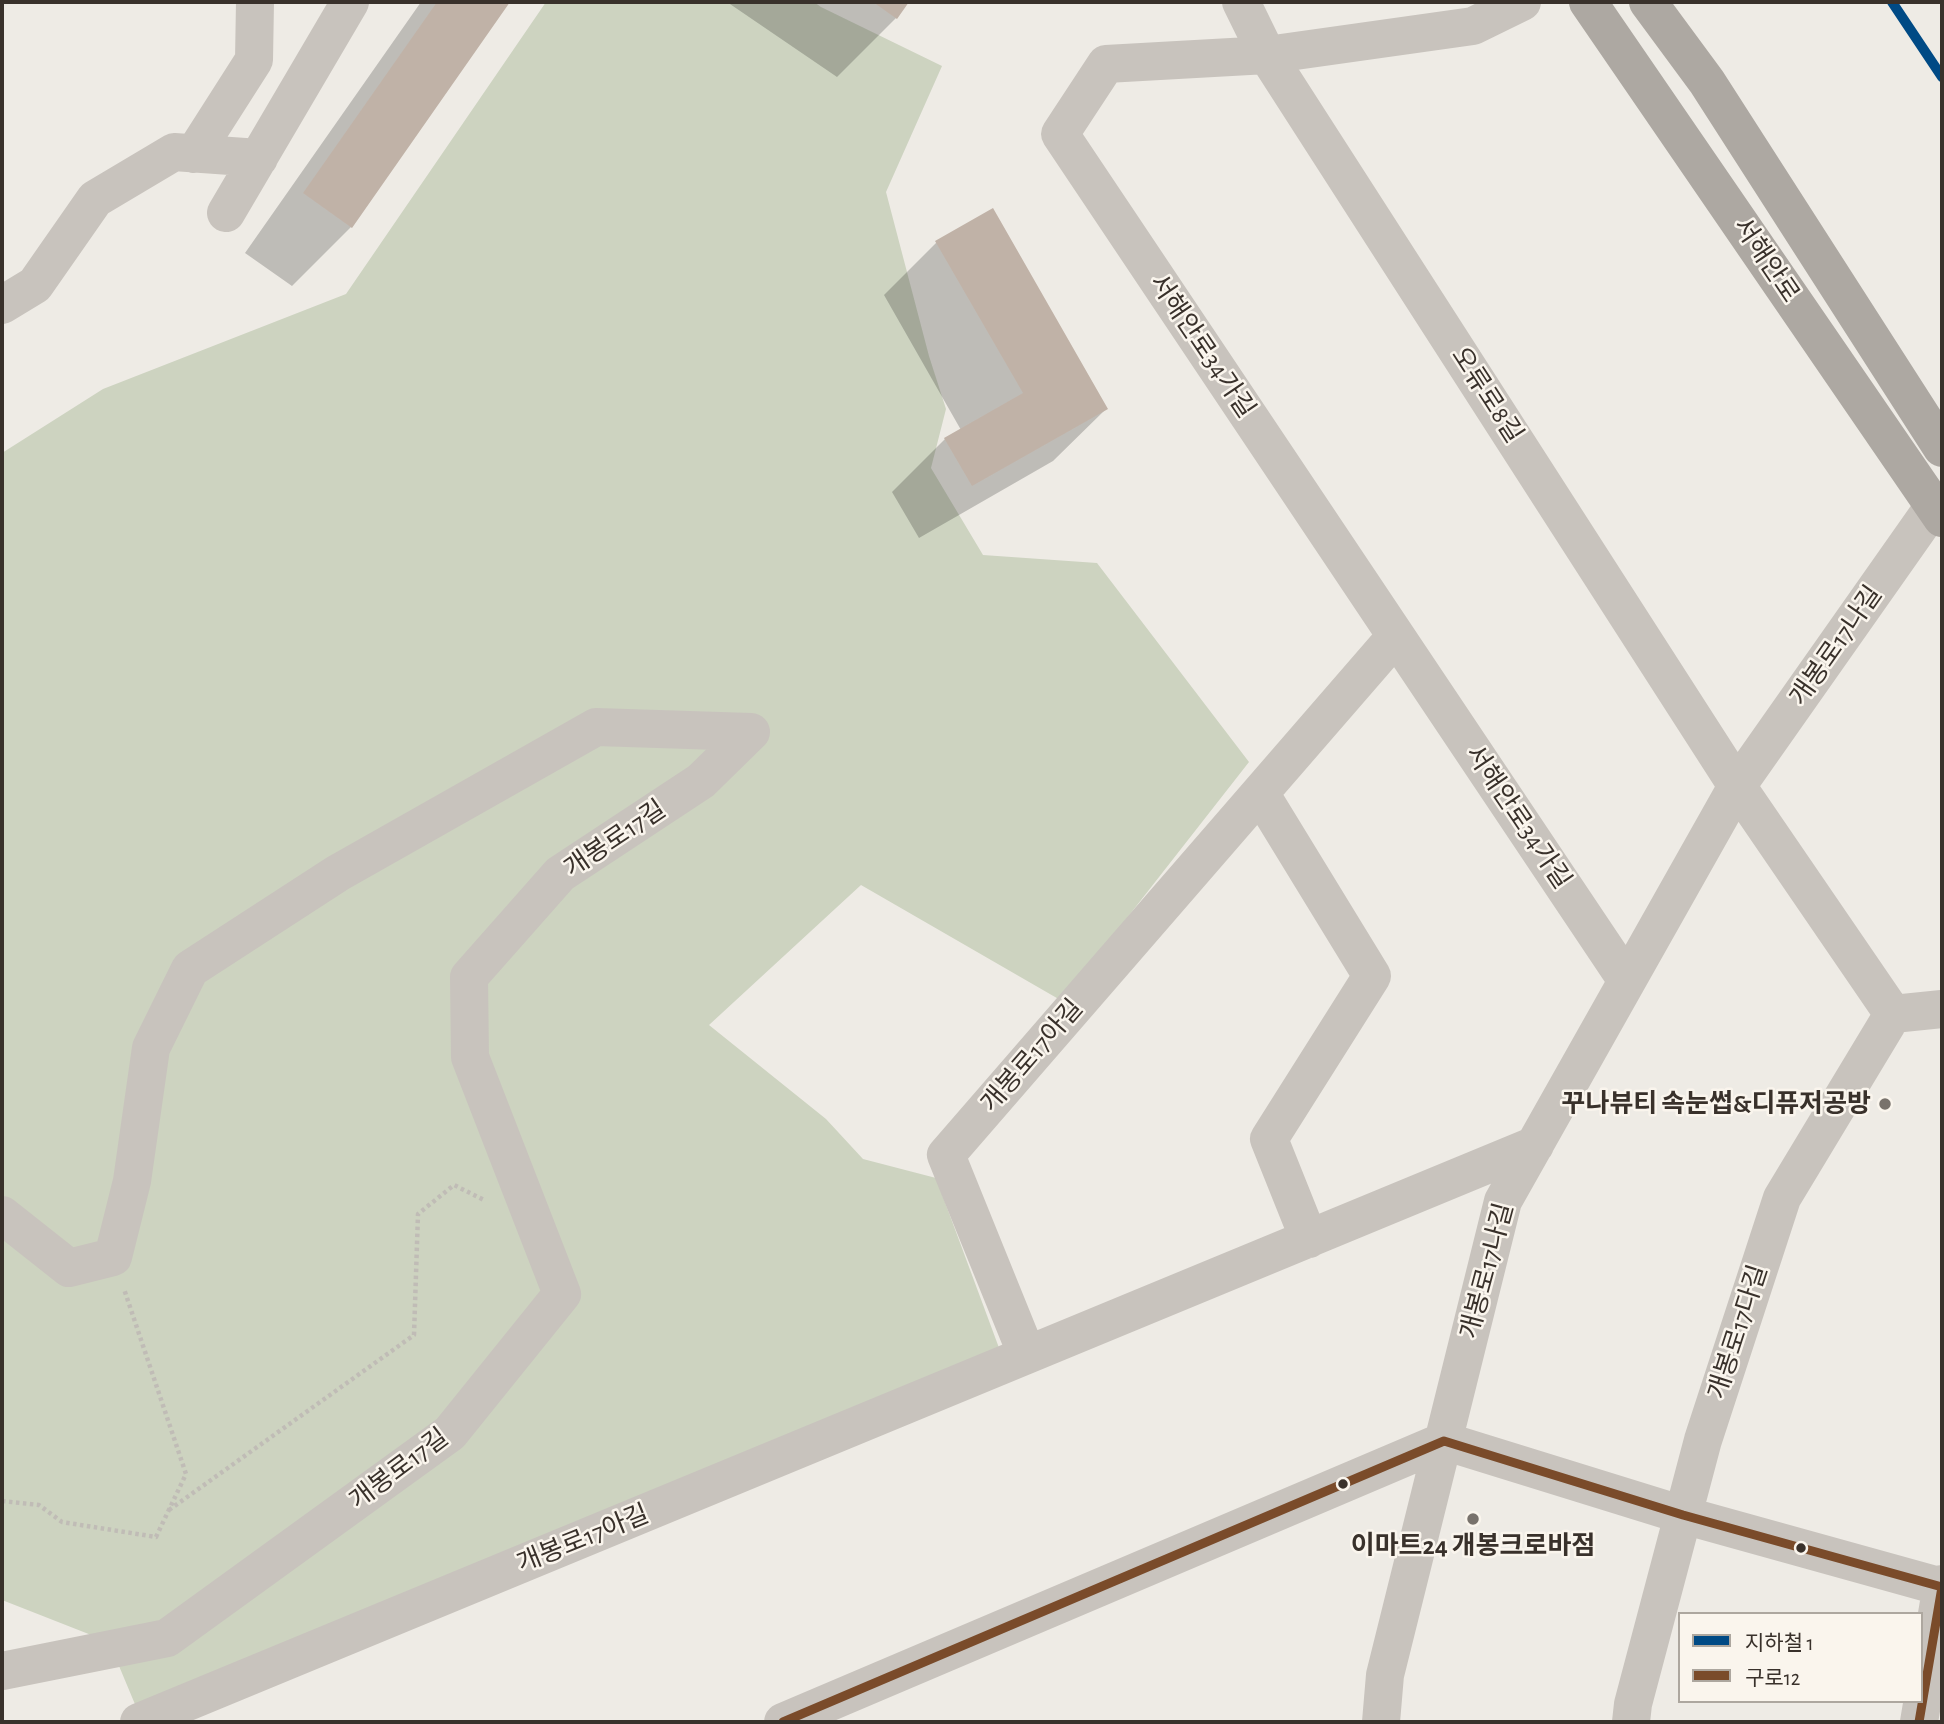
<!DOCTYPE html>
<meta charset="utf-8">
<style>
body{margin:0}
#map{position:relative;width:1944px;height:1724px;overflow:hidden;background:#eeebe5;font-family:"Alegreya Sans","Noto Sans KR",sans-serif}
canvas{display:block}
.frame{position:absolute;inset:0;border:4px solid #39312b;pointer-events:none}
.legend{position:absolute;left:1678px;top:1612px;width:245px;height:91px;box-sizing:border-box;background:#faf5ed;border:2px solid #ada79f;margin:0;padding:9px 12px;list-style:none;font-size:21px;color:#39312b}
.legend li{display:flex;align-items:center;gap:14px;height:35px}
.legend b{width:35px;border:2px solid #ada79f}
</style>
<div id="map">
<canvas width="1944" height="1724"></canvas>
<div class="frame"></div>
<ul class="legend">
<li><b style="height:9px;background:#004a85"></b>지하철 1</li>
<li><b style="height:9px;background:#7a4b2a"></b>구로12</li>
</ul>
</div>
<script>
const ctx = document.querySelector('canvas').getContext('2d');
ctx.lineJoin = 'round';
function fill(path, color) { ctx.fillStyle = color; ctx.fill(path, 'evenodd'); }
function stroke(path, color, width, dash) { ctx.strokeStyle = color; ctx.lineWidth = width; ctx.lineCap = dash ? 'butt' : 'round'; ctx.setLineDash(dash || []); ctx.stroke(path); }
function drawText(font, color, halo, rows, align = 'center') {
  ctx.font = font + ' "Alegreya Sans","Noto Sans KR",sans-serif'; ctx.lineWidth = 5; ctx.setLineDash([]); ctx.textBaseline = 'middle'; ctx.strokeStyle = halo; ctx.fillStyle = color; for (const [text, x, y, turn = 0] of rows) {
    ctx.save(); ctx.translate(x, y); ctx.rotate((+turn || 0) * Math.PI / 180); ctx.textAlign = isNaN(turn) ? turn : align; if (halo) ctx.strokeText(text, 0, 0); ctx.fillText(text, 0, 0); ctx.restore();
  }
}
fill(new Path2D(`
 M546,2H814L821,7L942,66L886,192L929,356L946,409L931,468L983,555L1097,563L1249,762L1062,1001L861,885L709,1025L826,1119L863,1159L936,1178L1005,1364L142,1721L109,1642L2,1600V453L103,389L346,294Z`), '#cdd3c0');
fill(new Path2D(`
 M421,2H508L351,227L292,286L245,253Z
 M727,2H907L896,18L837,77Z
 M937,242L1106,409L1053,461L919,538L892,492L945,439L961,430L884,295Z`), '#0003');
fill(new Path2D(`
 M437,2H510L352,228L303,193Z
 M873,2H909L897,19Z
 M993,208L1108,409L972,486L944,438L1023,393L935,241Z`), '#c0b2a7');
stroke(new Path2D(`
 M2,1501L39,1505L62,1522L156,1537L186,1474L124,1289
 M169,1510L414,1335L418,1214L454,1185L484,1200`), '#c0bcb6', 4.5, [3.5, 3.5]);
stroke(new Path2D(`
 M1241,2L1267,55L1737,786L1893,1014
 M1522,2L1473,26L1267,55L1106,64L1060,134L1627,981
 M194,154L254,60L255,2
 M226,213L350,2
 M2,305L35,285L95,199L174,152L259,158
 M1260,793L1372,976L1269,1139L1309,1239
 M2,1215L69,1268L113,1257L132,1181L151,1048L190,969L338,873L596,727L751,732L701,781L560,874L469,977L470,1057L562,1294L450,1433L167,1638L2,1671
 M1027,1355L946,1155L1396,636
 M139,1722L1535,1145
 M783,1722L1444,1441L1683,1515L1942,1587
 M1381,1722L1385,1675L1503,1201L1737,786L1934,506
 M1631,1722L1633,1704L1703,1440L1782,1198L1893,1014L1942,1009
 M1919,1722L1942,1584`), '#c8c3bd', 38);
stroke(new Path2D(`
 M1588,2L1942,518
 M1648,2L1707,82L1942,448`), '#ada8a2', 38);
stroke(new Path2D(`
 M783,1722L1444,1441L1683,1515L1942,1587L1919,1722`), '#7a4b2a', 9);
stroke(new Path2D(`
 M1892,2L1942,77`), '#004a85', 10);
for (const [x, y, r, color] of [
 [1885,1104,7,"#78726c"],
 [1343,1484,6,"#39312b"],
 [1473,1519,7,"#78726c"],
 [1801,1548,6,"#39312b"]
]) { const dot = new Path2D(); dot.arc(x, y, r, 0, 2 * Math.PI); ctx.fillStyle = color; ctx.fill(dot); stroke(dot, '#faf5ed', 2.5); }
drawText('26px', '#39312b', '#faf5ed', [
 ["서해안로",1766,260,56],
 ["서해안로34가길",1202,346,56],
 ["오류로8길",1487,395,57],
 ["개봉로17나길",1836,646,-55],
 ["서해안로34가길",1518,817,56],
 ["개봉로17길",615,839,-34],
 ["개봉로17아길",1032,1056,-49],
 ["개봉로17나길",1487,1271,-75],
 ["개봉로17다길",1738,1332,-72],
 ["개봉로17길",399,1469,-37],
 ["개봉로17아길",583,1539,-22]
]);
drawText('bold 26px', '#39312b', '#faf5ed', [
 ["꾸나뷰티 속눈썹&디퓨저공방",1871,1104],
 ["이마트24 개봉크로바점",1473,1546,"center"]
], 'right');
</script>
